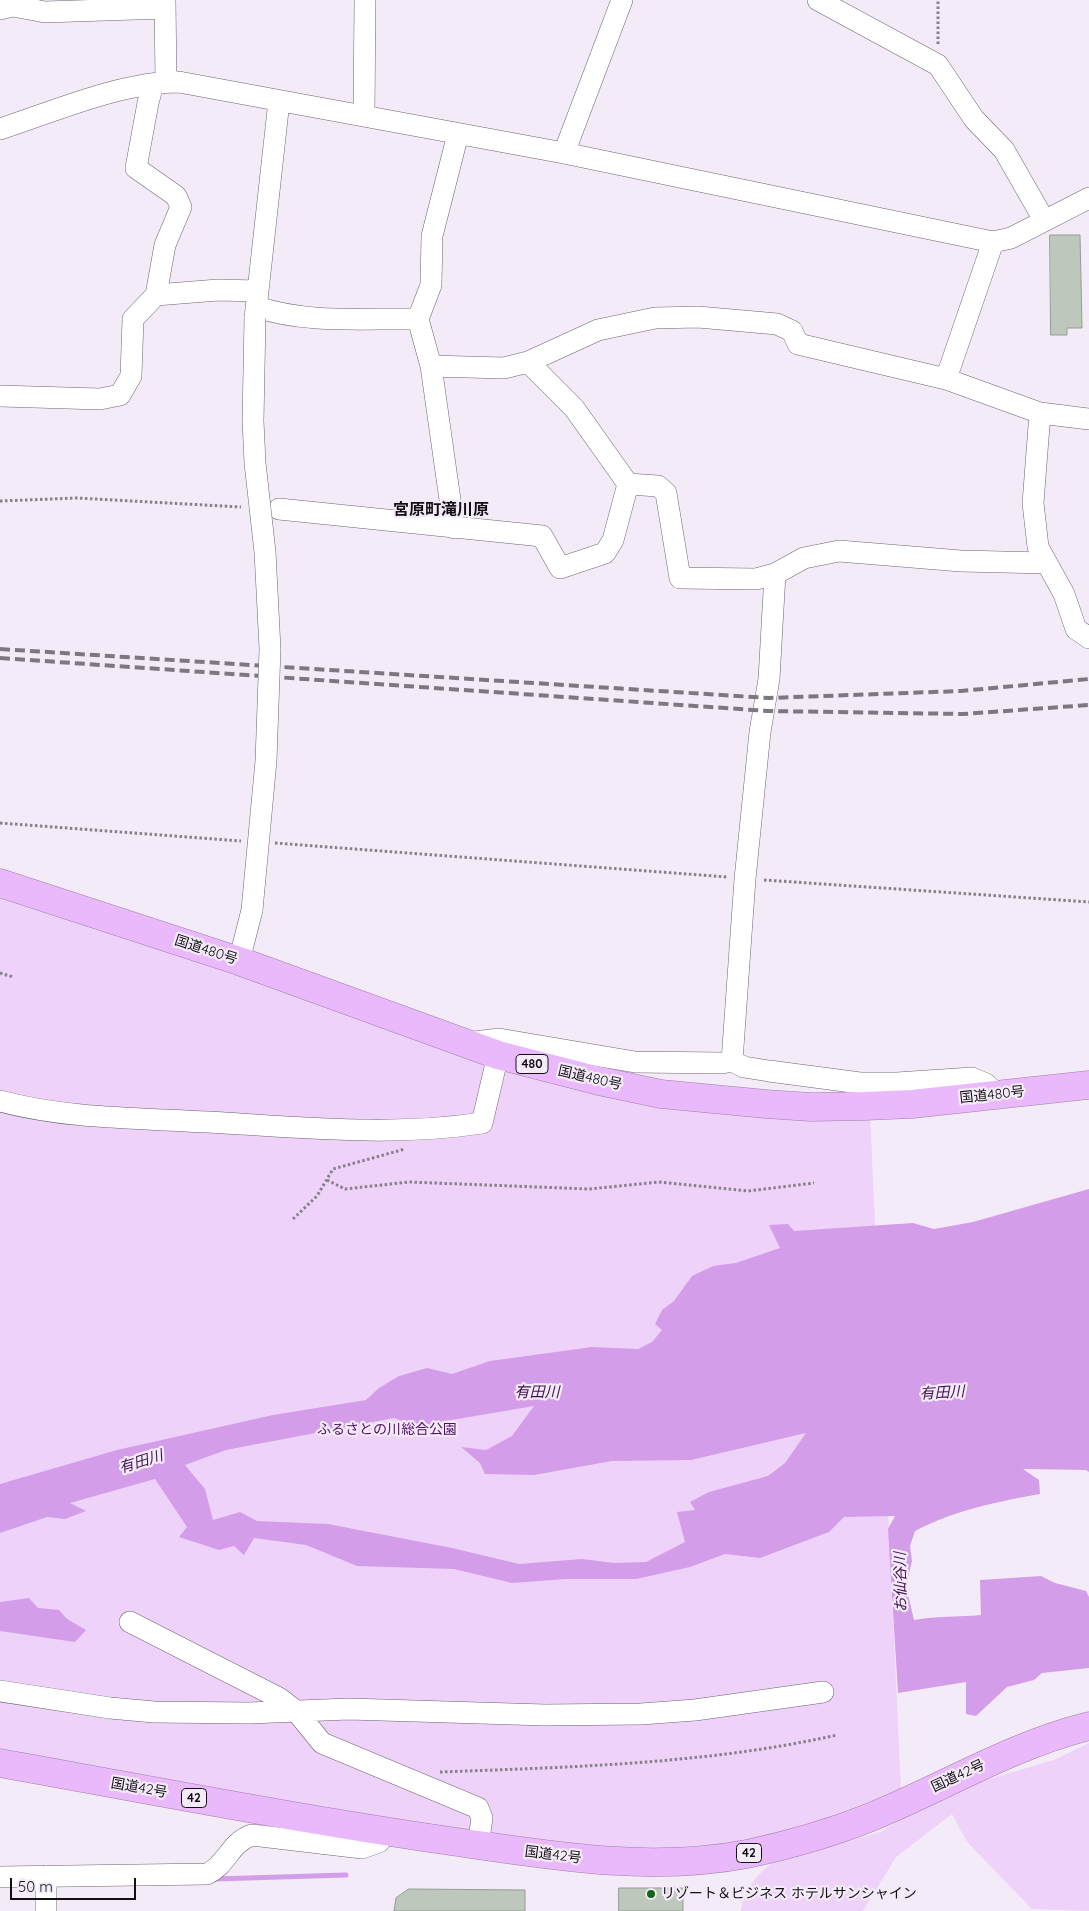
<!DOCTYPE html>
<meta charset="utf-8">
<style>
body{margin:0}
#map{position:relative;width:1089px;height:1911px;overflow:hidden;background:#f4ebf8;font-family:Quicksand,sans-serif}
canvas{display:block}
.scale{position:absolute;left:10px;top:1878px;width:126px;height:22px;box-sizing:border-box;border:2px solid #131014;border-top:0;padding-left:6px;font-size:15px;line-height:18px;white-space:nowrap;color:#131014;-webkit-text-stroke:4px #f4ebf8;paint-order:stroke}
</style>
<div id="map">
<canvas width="1089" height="1911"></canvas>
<div class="scale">50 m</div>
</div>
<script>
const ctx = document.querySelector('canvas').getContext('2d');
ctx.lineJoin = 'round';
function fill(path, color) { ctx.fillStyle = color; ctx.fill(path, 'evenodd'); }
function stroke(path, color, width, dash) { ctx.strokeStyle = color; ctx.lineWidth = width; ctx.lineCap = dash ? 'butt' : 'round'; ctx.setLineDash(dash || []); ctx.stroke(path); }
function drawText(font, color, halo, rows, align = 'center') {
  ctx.font = font + ' Quicksand,"Noto Sans JP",sans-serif'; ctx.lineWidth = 4.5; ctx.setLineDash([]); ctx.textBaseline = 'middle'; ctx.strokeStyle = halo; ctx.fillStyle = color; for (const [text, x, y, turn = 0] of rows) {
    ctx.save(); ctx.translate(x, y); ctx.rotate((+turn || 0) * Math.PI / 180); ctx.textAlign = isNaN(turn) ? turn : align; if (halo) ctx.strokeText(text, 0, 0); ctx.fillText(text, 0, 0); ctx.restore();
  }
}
fill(new Path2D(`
 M0,896L478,1056L870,1114L901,1790L790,1831L725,1847L666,1851L605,1850L463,1831L0,1755Z
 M1089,1743V1911L1032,1909L967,1842L952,1814L896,1857L863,1911H741C744,1889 758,1873 776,1860L881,1832L942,1793L1054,1760Z`), '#efd2fa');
fill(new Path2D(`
 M1089,1189V1472L1086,1470L1023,1469L1039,1480L1040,1494C996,1502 955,1510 915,1531L910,1546L912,1561L906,1586L914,1620C936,1616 958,1617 981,1615L980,1580L1041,1576L1055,1583L1086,1591L1089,1597V1668L1042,1673L1034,1680L1007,1687L976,1716L966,1714V1682L898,1693L888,1529L895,1516L844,1517L829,1532L760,1558L725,1554L690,1567L636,1579H566L512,1583L454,1569L357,1566L306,1545L254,1538L244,1555L234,1546L219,1550L179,1537L187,1527L155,1479L70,1503L86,1511L65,1519L47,1517L0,1533V1484L117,1450L273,1415L366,1400L379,1388L399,1376L427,1368L452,1374L490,1361L592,1347L638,1349L652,1342L662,1330L655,1324L662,1310L674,1301L692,1276L713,1266L736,1263L780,1248L769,1225L788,1224L794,1231L913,1223L934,1229L973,1222ZM534,1406L512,1436L486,1450L461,1447L480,1463L485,1474L534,1475L612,1461L691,1460L806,1433L785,1463L768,1476L709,1492L690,1502L695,1510L677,1512L685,1542L646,1562L614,1563L582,1559L519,1564L452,1548L328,1524L257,1521L240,1512L213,1520L205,1489L185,1465L226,1450L394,1418L416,1426Z
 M29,1598L38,1608L59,1610L67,1619L86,1630L75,1642L0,1631V1602Z`), '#d49de9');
stroke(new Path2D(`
 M214,1879L346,1875`), '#d49de9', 5);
const building = new Path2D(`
 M1050,235H1080L1082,328H1067V335H1051Z
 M619,1888H683V1911H619Z
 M409,1889L525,1890V1911H394L396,1898Z`);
fill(building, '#bdc7bb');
stroke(building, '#939d92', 1);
const minor = new Path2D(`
 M165,0L166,82
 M818,0L938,65L974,119L1004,150L1044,220
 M0,9L13,6L45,12L165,8
 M364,115L365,0
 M0,129C55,111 121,82 179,82L564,153L993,242L1011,238L1089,198
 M564,153L622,0
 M156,295L218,290L258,291
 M257,307C308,324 364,318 418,319
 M255,318L279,101
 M528,362L574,408L628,484L658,486L666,493L680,578L756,579L775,574L804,558L839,551L961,561L1045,563
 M431,366L504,368L528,362L598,330L655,318L698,317L777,324L792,331L798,344L946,379L1040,413L1089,419
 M946,379L993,242
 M0,396L100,399L120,395L131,376L133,319L156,295L165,245L181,207L176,196L136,168L148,103L153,84
 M1040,413L1033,503L1038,547L1064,594L1076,629L1089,638
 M279,509L542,536L560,568L605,553L613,540L628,484
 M454,528L431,366L418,319L431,285L432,236L458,134
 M239,961L252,910
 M467,1043L499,1039L635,1062L722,1063L732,1061L745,879L760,732L769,679L775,574
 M732,1061L744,1067L769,1071L860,1083H897L972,1078L986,1084L998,1095
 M0,1101C67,1119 139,1118 208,1122C299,1127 391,1137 482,1123L498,1055
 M130,1622L279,1698L296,1711L322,1743L478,1808L482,1818L478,1845
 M0,1691L110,1708L154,1712L249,1713L349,1709L545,1715L641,1714L695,1710L823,1692
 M0,1877L207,1874C227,1865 229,1843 252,1835L362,1848L379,1842L387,1832
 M46,1911V1876`);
const highway = new Path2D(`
 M0,883L239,961L498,1055L599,1081L661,1094L766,1104L811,1107L865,1106L912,1104L1089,1085
 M0,1763C150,1790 299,1819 450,1841C548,1855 648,1873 747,1854C789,1845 831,1833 871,1817C944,1787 1012,1745 1089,1726`);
stroke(minor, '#6c646f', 22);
stroke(highway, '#9e7eaa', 29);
stroke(new Path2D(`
 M938,44V0
 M0,501L77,498L241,507
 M0,823L241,841
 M275,843L727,877
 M764,880L1089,902
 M0,973L13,977
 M327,1180L345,1189L409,1182L589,1189L658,1182L748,1191L814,1183
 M293,1219L317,1196L333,1169L405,1149
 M440,1772C573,1767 707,1764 837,1735`), '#868089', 3, [2.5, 2.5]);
stroke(minor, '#fff', 21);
stroke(highway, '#e9b9fb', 28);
stroke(new Path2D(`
 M0,649L769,698L961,691L1089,679
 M0,658L768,711L963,714L1089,705`), '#7d7780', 4, [10, 5]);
const minorBridge = new Path2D(`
 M252,910L266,761L270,649L265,552L255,463L253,421L255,318`);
stroke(minorBridge, '#6c646f', 22, []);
stroke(minorBridge, '#fff', 21);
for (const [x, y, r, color] of [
 [651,1894,5,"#10690f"]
]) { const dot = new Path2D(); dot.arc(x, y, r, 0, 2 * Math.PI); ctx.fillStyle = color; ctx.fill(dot); stroke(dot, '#f4ebf8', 2); }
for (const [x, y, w] of [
 [532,1064,32],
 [194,1798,25],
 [749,1853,25]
]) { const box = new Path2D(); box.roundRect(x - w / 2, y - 9.5, w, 19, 4); ctx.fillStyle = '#f4ebf8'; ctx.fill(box); stroke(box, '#131014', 1); }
drawText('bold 12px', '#131014', null, [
 ["480",532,1064],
 ["42",194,1798],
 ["42",749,1853]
]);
drawText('14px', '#131014', '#f4ebf8', [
 ["国道480号",206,950,18],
 ["国道480号",590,1078,13],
 ["国道480号",992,1095,-6],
 ["国道42号",958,1776,-25],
 ["国道42号",139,1788,10],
 ["国道42号",553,1855,7]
]);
drawText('14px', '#520a67', '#f4ebf8', [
 ["ふるさとの川総合公園",387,1430]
]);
drawText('14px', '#131014', '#f4ebf8', [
 ["リゾート＆ビジネス ホテルサンシャイン",661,1894]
], 'left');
drawText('italic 15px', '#431054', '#f4ebf8', [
 ["有田川",537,1392],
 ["有田川",942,1393,-3],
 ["有田川",141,1462,-17],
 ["お仙谷川",901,1582,-91]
]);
drawText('bold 16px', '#131014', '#f4ebf8', [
 ["宮原町滝川原",441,510]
]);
</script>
